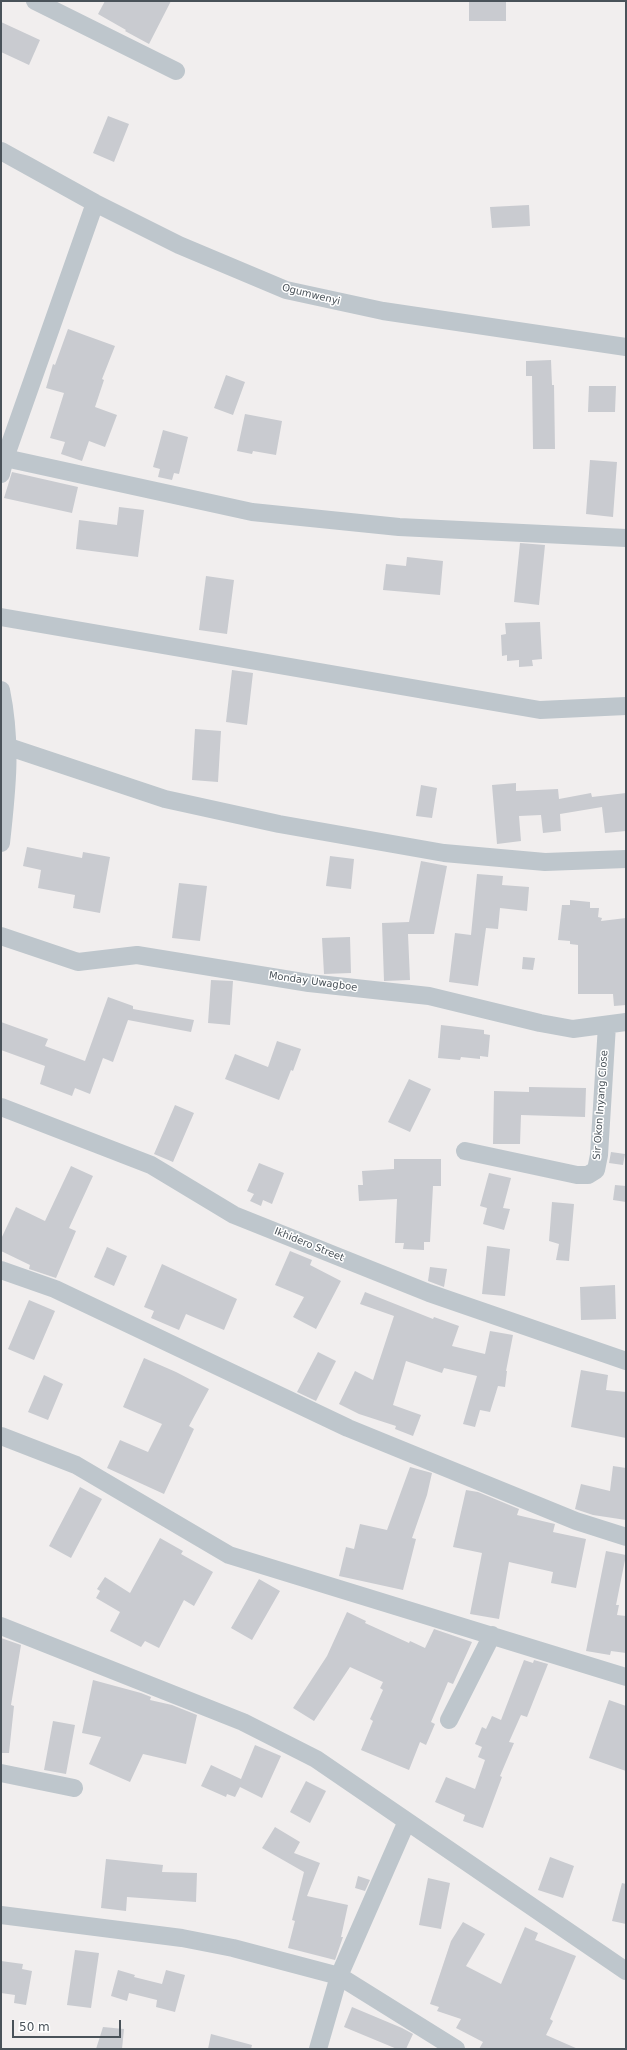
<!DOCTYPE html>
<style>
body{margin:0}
#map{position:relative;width:627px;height:2050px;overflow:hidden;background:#f1eeee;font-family:"DejaVu Sans",sans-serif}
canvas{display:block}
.frame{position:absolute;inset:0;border:2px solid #495259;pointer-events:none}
.scale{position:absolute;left:12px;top:2020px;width:109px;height:18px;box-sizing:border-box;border:2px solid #495259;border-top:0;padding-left:5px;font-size:12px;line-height:14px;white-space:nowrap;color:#495259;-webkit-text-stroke:3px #fff;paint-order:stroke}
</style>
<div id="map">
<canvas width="627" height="2050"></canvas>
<div class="frame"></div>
<div class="scale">50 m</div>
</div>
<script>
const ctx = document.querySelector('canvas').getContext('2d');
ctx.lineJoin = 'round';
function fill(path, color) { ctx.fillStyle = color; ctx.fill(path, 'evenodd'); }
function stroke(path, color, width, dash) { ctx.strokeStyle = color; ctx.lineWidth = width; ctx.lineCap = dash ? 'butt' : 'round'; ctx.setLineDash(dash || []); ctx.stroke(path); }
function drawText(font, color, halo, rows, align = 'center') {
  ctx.font = font + ' "DejaVu Sans",sans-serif'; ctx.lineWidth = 3; ctx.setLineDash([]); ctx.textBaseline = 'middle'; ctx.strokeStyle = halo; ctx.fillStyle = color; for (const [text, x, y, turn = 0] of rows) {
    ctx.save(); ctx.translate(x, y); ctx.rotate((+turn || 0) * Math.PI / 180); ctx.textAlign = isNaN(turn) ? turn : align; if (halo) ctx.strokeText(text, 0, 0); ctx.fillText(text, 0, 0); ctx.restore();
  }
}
fill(new Path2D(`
 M105,1H171L149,44L125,31L126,30L98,14Z
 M469,1H506V21H469Z
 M1,22L40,40L29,65L1,52Z
 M108,116L129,124L114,162L93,153Z
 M529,205L530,226L492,228L490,207Z
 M68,329L115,346L102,379L104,380L95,407L117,415L105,447L89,441L82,461L61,454L65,442L50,438L64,393L46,388L53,364L55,365Z
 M551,360L552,385H554L555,449H533L532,376H526V361Z
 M226,375L245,382L233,415L214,408Z
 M589,386H616L615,412H588Z
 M245,414L282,421L276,455L253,451L252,454L237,451Z
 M163,430L188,437L179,474L174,473L172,480L158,477L160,469L153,467Z
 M590,460L617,462L613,517L586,514Z
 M12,472L78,487L72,513L4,498Z
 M119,507L144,510L138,557L76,549L79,520L117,525Z
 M520,543L545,545L539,605L514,602Z
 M407,557L443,561L440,595L383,590L386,564L406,566Z
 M206,576L234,580L227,634L199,630Z
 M540,622L542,659L532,660L533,666L519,667V660L507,661V655L502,656L501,635L506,634L505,623Z
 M232,670L253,673L247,725L226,722Z
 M195,729L221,731L218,782L192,780Z
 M516,783V791L558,789L559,799L591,793L592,797L626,793V831L605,833L602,807L560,814L561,831L543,833L541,815L519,816L521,841L497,844L492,785Z
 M421,785L437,788L432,818L416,816Z
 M27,847L82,858L83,852L110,857L100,913L73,908L75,895L38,888L41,870L23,866Z
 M330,856L354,859L351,889L326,886Z
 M421,861L447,866L434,934H408L410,980L384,981L382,923L409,922Z
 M477,874L503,876L502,885L529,887L527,911L500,908L498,929L486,928L478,986L449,982L455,933L471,935Z
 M179,883L207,886L200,941L172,938Z
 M570,900L590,902V908H599L598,917L602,918L601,921L626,918V1005L614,1006L613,994H578V945L570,944V941L558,940L562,905H570Z
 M350,937L351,973L324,974L322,938Z
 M523,957L535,958L533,970L522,969Z
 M211,980L233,981L230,1025L208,1023Z
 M108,997L133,1006V1009L194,1020L191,1032L128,1020L113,1062L103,1058L90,1094L75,1088L72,1096L40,1084L45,1066L1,1050V1022L48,1039L45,1046L85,1061Z
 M441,1025L484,1030V1034L490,1035L488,1057L480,1056V1059L461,1057L460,1060L438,1058Z
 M277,1041L301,1049L293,1071L291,1070L279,1100L225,1079L235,1054L268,1067Z
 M409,1079L431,1089L410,1132L388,1122Z
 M529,1087L586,1088L585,1117L521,1115L520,1144H493L494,1091L529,1092Z
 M175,1105L194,1113L173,1162L154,1154Z
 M611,1152L625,1154L623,1165L609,1163Z
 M394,1159H441V1186H433L430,1242H424V1250L403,1249L404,1243H395L397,1199L359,1201L358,1185H363L362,1171L394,1169Z
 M259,1163L284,1173L272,1204L263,1200L261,1206L250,1201L254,1194L247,1191Z
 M71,1166L93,1176L69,1228L76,1231L56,1278L29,1269L30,1265L1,1251V1239L16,1207L45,1221Z
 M489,1173L511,1178L503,1208L510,1209L504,1230L483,1224L487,1208L480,1206Z
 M615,1185L626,1186V1202L613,1200Z
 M552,1202L574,1204L569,1261L556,1260L559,1244L549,1241Z
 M487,1246L510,1249L505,1296L482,1294Z
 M107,1247L127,1256L114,1286L94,1277Z
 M290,1251L312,1260L310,1265L341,1281L316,1329L293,1317L304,1297L275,1285Z
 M162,1264L237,1299L224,1330L186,1314L179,1330L151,1318L154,1311L144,1307Z
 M430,1267L447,1269L444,1287L428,1281Z
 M615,1285L616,1319L581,1320L580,1287Z
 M365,1292L433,1319L434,1317L459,1326L452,1346L485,1354L490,1331L513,1335L506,1371H507L505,1387L498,1386L490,1412L480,1410L475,1427L463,1424L477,1376L444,1368L442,1373L406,1361L393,1405L421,1415L413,1436L395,1429L396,1426L359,1414L339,1404L355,1371L373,1380L394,1316L360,1304Z
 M29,1300L55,1311L34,1360L8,1349Z
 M318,1352L336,1361L316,1401L297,1392Z
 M144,1358L176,1372L209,1389L189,1426L194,1429L164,1494L107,1468L120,1440L148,1452L162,1424L123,1407Z
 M581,1370L608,1375L606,1390L626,1392V1438L571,1427Z
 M44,1375L63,1384L48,1420L28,1412Z
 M613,1466L626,1468V1520L593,1515L575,1509L581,1484L610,1491Z
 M410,1467L432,1473L427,1495L412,1538L416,1539L403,1590L339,1576L346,1547L354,1549L360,1524L387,1530Z
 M80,1487L102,1499L71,1558L49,1546Z
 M466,1490L478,1492L519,1509L517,1515L555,1524L553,1532L586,1539L576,1588L551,1583L553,1572L509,1562L499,1619L470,1614L482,1553L453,1547Z
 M160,1538L183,1551L181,1554L213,1572L194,1606L184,1600L159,1648L145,1641L141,1647L110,1631L120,1612L96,1598L100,1591L97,1589L105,1577L130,1593Z
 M606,1551L626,1555L616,1605H619L617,1615L626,1616V1653L611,1651L610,1655L586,1651Z
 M259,1579L280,1591L252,1640L231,1628Z
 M347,1612L366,1621L365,1623L409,1643L410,1641L425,1648L434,1629L472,1642L453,1684L448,1682L431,1722L435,1724L426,1745L420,1742L409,1770L361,1750L373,1721L370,1719L383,1690L380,1688L383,1682L350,1667L314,1721L293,1708L327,1656Z
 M1,1638L21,1645L11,1705L14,1706L9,1753H1Z
 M524,1660L533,1663L534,1660L548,1664L527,1717L521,1715L509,1742L514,1743L500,1776L502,1777L483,1828L463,1821L465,1815L435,1802L446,1777L475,1789L485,1760L478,1757L482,1747L475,1744L482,1727L486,1729L492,1716L501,1720Z
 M93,1680L141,1693L151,1697L150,1700L172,1705L197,1715L186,1764L143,1754L130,1782L89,1764L101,1737L82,1733Z
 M609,1700L626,1706V1771L589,1758Z
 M53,1721L75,1725L66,1774L44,1770Z
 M255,1745L281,1756L262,1798L240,1787L235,1797L227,1794L226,1797L201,1786L211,1765L241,1779Z
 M306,1781L326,1791L310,1823L290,1812Z
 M275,1827L300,1842L294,1853L320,1863L307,1896L348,1905L341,1937H343L335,1960L288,1948L295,1921L292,1920L304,1872L262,1848Z
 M550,1857L574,1866L563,1898L538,1890Z
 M106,1859L163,1865L162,1872L197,1873L196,1902L127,1897L126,1911L101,1908Z
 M358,1876L370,1880L365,1891L355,1888Z
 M428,1878L450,1883L441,1929L419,1925Z
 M622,1883L626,1884V1924L612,1921Z
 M463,1922L485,1934L466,1966L501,1984L525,1927L538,1933L535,1940L576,1956L550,2019L553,2021L546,2035L578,2049H479L483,2042L456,2028L461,2019L437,2011L439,2007L430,2004L451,1941Z
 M75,1950L99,1953L91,2008L67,2005Z
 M1,1961L23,1964L22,1969L32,1971L26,2005L14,2003L15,1995L1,1993Z
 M118,1970L135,1975L134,1977L162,1984L166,1970L185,1975L175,2012L156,2007L157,2000L129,1993L127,2001L111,1996Z
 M352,2007L402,2028L413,2034L406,2049H397L344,2027Z
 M103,2027L124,2029L122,2049H96Z
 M211,2034L252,2045L251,2049H208Z`), '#c9cbd0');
stroke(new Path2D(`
 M35,1L176,71
 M1,151L95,203L179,245L286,290L383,311L626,347
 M5,458L252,512L399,527L626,538
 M1,474L5,458L95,203
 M1,617L540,710L626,706
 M1,690C12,744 7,789 1,843
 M9,747L165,799L279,824L444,853L545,862L626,859
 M1,936L78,962L137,955L309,983L429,996L540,1023L573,1029L626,1022
 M1,1107L151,1165L234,1215L429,1293L626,1361
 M465,1151L577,1175H588L596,1170L599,1155L607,1025
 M1,1270L55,1289L348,1428L576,1521L626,1537
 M1,1436L76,1465L229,1555L626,1677
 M1,1626L243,1722L316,1759L626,1971
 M449,1720L492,1635
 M1,1773L74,1788
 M1,1915L182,1938L233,1948L339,1976L456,2049
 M318,2049L339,1976L407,1821`), '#bec6cc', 18);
drawText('10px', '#495259', '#fff', [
 ["Ogumwenyi",311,295,14],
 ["Monday Uwagboe",313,982,8],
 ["Sir Okon Inyang Close",601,1105,-86],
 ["Ikhidero Street",309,1245,22]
]);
</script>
